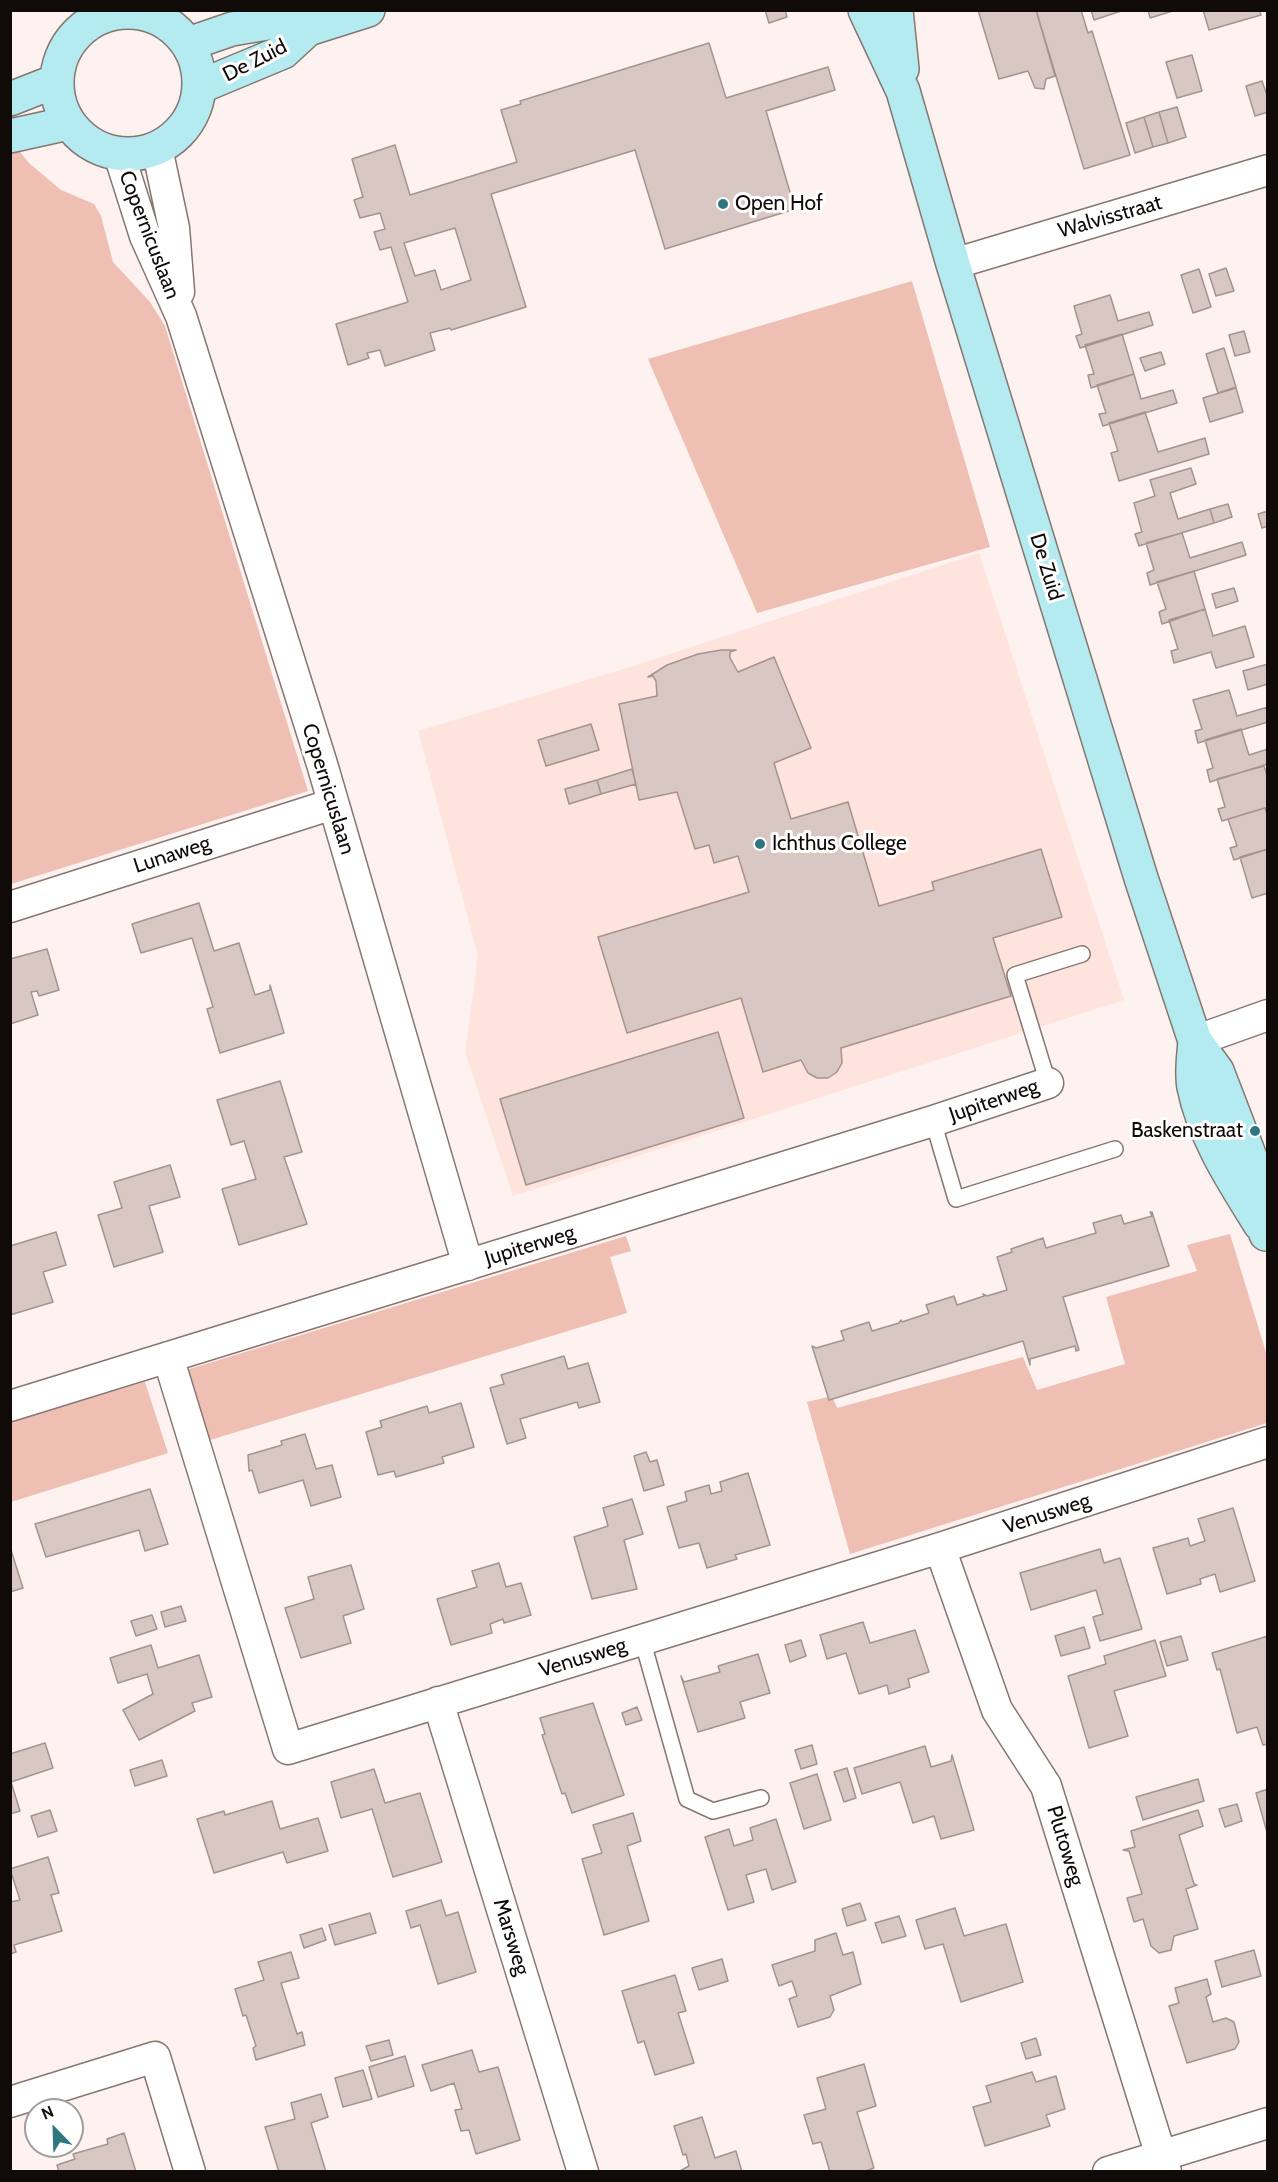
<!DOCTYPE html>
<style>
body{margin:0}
#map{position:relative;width:1278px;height:2182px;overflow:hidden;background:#fdf2ef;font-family:Cabin,sans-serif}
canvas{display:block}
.frame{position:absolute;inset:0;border:12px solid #100a09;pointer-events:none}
.north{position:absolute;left:24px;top:2098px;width:60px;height:60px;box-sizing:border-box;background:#fff;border:2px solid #9f9d9d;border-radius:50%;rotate:337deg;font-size:16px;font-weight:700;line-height:24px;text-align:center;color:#100a09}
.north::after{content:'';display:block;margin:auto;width:21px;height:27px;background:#2e777f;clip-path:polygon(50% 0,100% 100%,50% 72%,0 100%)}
</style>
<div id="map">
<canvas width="1278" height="2182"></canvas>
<div class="frame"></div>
<div class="north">N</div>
</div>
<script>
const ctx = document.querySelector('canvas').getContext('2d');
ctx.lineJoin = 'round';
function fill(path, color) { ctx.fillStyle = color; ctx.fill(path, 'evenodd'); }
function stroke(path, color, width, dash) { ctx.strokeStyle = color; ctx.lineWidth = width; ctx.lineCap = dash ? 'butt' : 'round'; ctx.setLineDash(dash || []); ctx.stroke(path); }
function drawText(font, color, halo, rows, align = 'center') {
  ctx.font = font + ' Cabin,sans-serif'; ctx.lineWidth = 6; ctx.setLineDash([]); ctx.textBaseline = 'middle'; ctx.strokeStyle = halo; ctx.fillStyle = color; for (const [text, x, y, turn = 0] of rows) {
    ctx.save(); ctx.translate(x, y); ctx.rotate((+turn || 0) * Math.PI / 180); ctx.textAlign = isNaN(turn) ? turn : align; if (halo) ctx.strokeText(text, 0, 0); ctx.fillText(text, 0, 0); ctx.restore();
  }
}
fill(new Path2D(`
 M979,553L1124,1000L513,1196L465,1052L478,956L418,731L630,667Z`), '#ffe4dd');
fill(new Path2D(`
 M16,147L29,163L61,190L94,204L101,216L113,262L150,302L165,326L308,791L11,884L10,149Z
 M912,281L990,547L757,613L648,359Z
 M1230,1234L1267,1356V1423L850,1554L807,1402L832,1396L837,1408L1023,1357L1037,1390L1125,1364L1106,1297L1197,1271L1187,1245Z
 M626,1236L631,1251L610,1257L627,1313L207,1441L186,1370Z
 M145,1382L168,1453L11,1502V1422Z`), '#eebfb2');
const building = new Path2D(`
 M765,10H785L787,17L769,23Z
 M978,10H1036L1055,76L1046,79L1044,89L1035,88L1028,71L999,79Z
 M1036,10H1081L1088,33L1092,31L1130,155L1084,169Z
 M1091,10H1124L1094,20Z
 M1148,10H1176L1150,18Z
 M1203,10H1259L1261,15L1209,30Z
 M709,43L726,98L828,67L835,90L766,111L795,209L665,249L635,150L491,194L526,307L451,330L450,328L430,333L435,350L385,366L380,350L367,353L369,358L348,365L336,324L408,302L391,247L380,250L374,232L385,229L380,213L360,218L354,200L363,197L352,159L395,145L410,195L517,162L501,110L521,104L520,101ZM455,228L471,280L441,290L435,270L415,276L404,243Z
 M1192,55L1202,91L1177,98L1166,62Z
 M1262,81L1268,98V112L1255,116L1246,86Z
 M1177,107L1186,137L1168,143L1159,112Z
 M1159,112L1168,143L1153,147L1144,117Z
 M1144,117L1153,147L1135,153L1126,123Z
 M1226,268L1234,291L1216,296L1209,274Z
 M1199,269L1211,307L1193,313L1181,275Z
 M1110,295L1118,321L1149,312L1153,325L1080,348L1076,336L1082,334L1074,306Z
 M1244,331L1250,352L1235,356L1229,335Z
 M1122,334L1134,374L1091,388L1088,375L1094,374L1085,345Z
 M1224,348L1236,387L1218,393L1206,354Z
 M1161,352L1165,364L1145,371L1140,358Z
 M1134,374L1141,399L1173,390L1177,403L1103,426L1099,414L1106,413L1097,385Z
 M1236,388L1243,412L1210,422L1203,398Z
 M1145,412L1158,452L1205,438L1209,454L1119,481L1111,453L1118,451L1109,423Z
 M1191,468L1196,484L1170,493L1178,519L1210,509L1214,523L1139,546L1135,534L1142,532L1134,503L1155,496L1150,480Z
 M1228,504L1232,517L1214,523L1210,509Z
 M1268,511V526L1262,528L1258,514Z
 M1182,533L1190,558L1242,542L1246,555L1150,585L1147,573L1154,570L1146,543Z
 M1194,571L1205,609L1162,624L1159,612L1166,609L1157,582Z
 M1234,588L1238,601L1216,608L1212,594Z
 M1205,609L1213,636L1245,626L1254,657L1216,668L1211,652L1174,663L1171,651L1178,649L1169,620Z
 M721,650H736L730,652V658L738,672L774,657L811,748L774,763L791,819L848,802L879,906L934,890L932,882L1041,849L1062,917L993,938L1011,996L841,1048L842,1063L837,1072L828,1078H817L808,1073L801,1060L763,1072L741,998L627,1033L598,937L749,892L738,856L714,863L709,845L695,849L677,792L639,800L619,704L657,696L656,681L653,676L648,677L667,665L698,654Z
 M1268,664V684L1248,690L1243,671Z
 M1229,690L1237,716L1268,707V722L1198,743L1195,731L1202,729L1193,700Z
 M591,724L599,750L546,766L538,740Z
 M1241,729L1249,755L1268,749V764L1210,782L1207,770L1213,768L1205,740Z
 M1264,766L1268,778V807L1222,821L1218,809L1225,807L1217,779Z
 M632,769L636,784L601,794L597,780Z
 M597,780L601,794L569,804L565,789Z
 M1265,808L1268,817V849L1234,860L1230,848L1237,846L1228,819Z
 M1268,849V893L1252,898L1240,857Z
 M199,903L214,951L239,943L255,995L270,990V985L284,1033L220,1053L207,1009L213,1007L192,938L141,953L132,924Z
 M47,949L59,990L39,996L37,991L31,992L38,1015L10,1024V959Z
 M718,1032L744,1118L526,1185L500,1099Z
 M280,1081L302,1152L284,1157L307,1224L239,1245L222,1189L256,1179L244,1141L231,1145L217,1100Z
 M170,1165L180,1197L149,1206L163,1252L114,1267L98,1215L122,1208L114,1182Z
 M1150,1212H1152L1169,1266L1063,1297L1079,1350L1076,1351L1075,1346L1030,1359V1365L1023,1341L829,1400L812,1346L816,1348L844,1340L841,1331L869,1322L872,1331L899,1323L901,1320L902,1322L929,1313L926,1305L954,1296L957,1305L984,1296L983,1294L987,1296L1007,1290L997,1257L1012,1252L1011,1249L1043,1238L1046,1248L1096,1233L1093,1223L1121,1215L1124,1224L1152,1216Z
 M56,1232L66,1265L43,1272L53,1302L10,1315V1246Z
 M564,1356L568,1369L588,1363L600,1402L579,1408L577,1402L520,1419L526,1438L507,1444L490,1388L504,1384L501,1375Z
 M461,1403L474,1447L442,1457L444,1463L396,1477L394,1471L378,1475L366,1432L382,1427L380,1421L427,1406L429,1413Z
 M305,1434L316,1469L332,1465L341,1497L311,1506L303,1480L259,1493L252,1470L249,1471L248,1455L282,1445L281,1441Z
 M646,1452L650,1462L657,1460L664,1485L644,1491L634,1456Z
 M748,1473L770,1545L735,1555L737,1559L707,1568L699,1543L679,1548L667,1507L687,1501L685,1492L709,1485L711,1494L722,1491L720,1482Z
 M150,1489L168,1544L145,1551L139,1530L46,1557L35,1524Z
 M632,1499L643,1534L624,1540L637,1589L592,1599L574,1537L608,1526L603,1508Z
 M1233,1508L1255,1581L1220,1592L1215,1574L1200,1579L1201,1584L1167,1594L1153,1548L1188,1538L1190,1546L1205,1541L1198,1519Z
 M1100,1549L1104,1563L1120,1558L1142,1629L1100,1641L1093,1617L1103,1614L1096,1590L1031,1610L1020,1573Z
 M11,1550L23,1588L10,1592V1551Z
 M499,1563L506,1587L521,1583L531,1615L504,1623L503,1619L490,1624L492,1633L451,1645L437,1599L477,1587L472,1571Z
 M351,1565L364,1609L343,1616L351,1643L301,1658L285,1608L314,1599L308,1577Z
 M181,1606L186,1621L165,1627L161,1612Z
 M152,1615L157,1629L136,1636L131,1621Z
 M863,1622L870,1643L915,1630L929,1672L908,1679L910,1687L889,1694L887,1685L859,1694L846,1653L827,1659L820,1635Z
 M1084,1627L1090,1648L1061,1656L1055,1636Z
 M1181,1636L1188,1660L1167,1666L1160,1642Z
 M1268,1636V1744L1263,1745L1257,1727L1237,1733L1220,1669L1217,1670L1212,1653Z
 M801,1640L806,1656L790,1662L785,1645Z
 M1155,1640L1166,1676L1114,1691L1128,1736L1089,1748L1068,1676L1106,1664L1104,1656Z
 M151,1645L158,1668L199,1655L212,1697L192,1703L195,1711L139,1740L123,1710L153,1694L147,1674L118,1683L110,1658Z
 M758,1654L770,1693L740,1702L745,1718L698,1732L681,1676L684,1682L720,1672L718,1666Z
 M593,1703L624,1795L572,1813L565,1793L562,1794L542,1735L545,1734L540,1718Z
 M637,1707L642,1720L626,1725L622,1713Z
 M45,1743L53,1768L11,1782L20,1811L10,1814V1754Z
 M812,1745L817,1764L801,1769L795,1750Z
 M925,1746L931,1767L951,1761L952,1755L974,1830L941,1839L934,1816L913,1823L900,1782L862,1794L854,1768Z
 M162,1760L167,1776L135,1786L130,1770Z
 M847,1768L856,1798L844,1802L834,1772Z
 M374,1769L385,1803L420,1793L442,1862L393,1877L372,1809L341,1818L331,1782Z
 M817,1774L831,1820L804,1829L790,1783Z
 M1198,1779L1204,1801L1143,1820L1136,1797Z
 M1268,1789V1836L1256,1793Z
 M272,1801L280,1829L318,1818L328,1851L287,1863L283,1852L214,1873L197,1819L224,1811L225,1815Z
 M1237,1804L1242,1821L1225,1827L1219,1809Z
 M50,1810L57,1831L38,1837L31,1816Z
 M1198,1810L1203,1826L1179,1835L1194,1884L1197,1885L1186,1889L1198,1929L1174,1936L1171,1950L1159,1953L1151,1946L1143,1919L1134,1922L1127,1898L1142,1894L1129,1851L1123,1850L1135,1847L1131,1831Z
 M633,1813L641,1841L627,1846L649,1921L604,1935L582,1859L602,1853L593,1825Z
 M776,1819L796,1882L772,1890L766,1869L746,1875L754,1902L728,1910L705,1837L729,1829L734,1846L753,1840L750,1828Z
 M48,1857L59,1893L51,1895L62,1931L14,1945L16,1952L10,1954V1902L20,1900L10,1869Z
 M441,1900L446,1916L458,1912L476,1972L438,1984L420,1925L411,1928L406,1911Z
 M860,1903L866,1920L847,1926L842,1909Z
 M955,1908L964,1936L1006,1924L1023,1982L961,2002L943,1944L925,1949L916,1920Z
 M370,1913L376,1933L335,1945L329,1925Z
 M899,1916L906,1936L882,1943L875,1923Z
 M322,1928L326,1940L304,1948L300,1935Z
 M836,1933L843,1955L853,1952L861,1984L830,1996L834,2010L830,2017L798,2027L789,1999L797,1996L792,1981L779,1986L772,1965L815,1951V1940Z
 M1254,1950L1261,1976L1222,1987L1215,1961Z
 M291,1952L299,1978L281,1983L297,2034L302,2032L305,2045L256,2060L253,2048L256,2046L246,2015L243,2016L235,1989L264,1980L258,1962Z
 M722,1959L728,1981L699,1990L692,1968Z
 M675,1975L686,2011L678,2013L694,2063L655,2075L644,2041L638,2043L622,1991Z
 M1207,1979L1211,1994L1206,1997L1213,2022L1226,2018L1234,2022L1239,2042L1235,2049L1187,2063L1169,2006L1179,2003L1175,1988Z
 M1036,2038L1041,2055L1026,2059L1021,2043Z
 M389,2040L393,2055L371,2061L366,2046Z
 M472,2050L479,2072L498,2067L520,2140L476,2154L469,2130L461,2131L455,2110L462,2109L454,2083L431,2091L422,2065Z
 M405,2056L414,2086L378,2097L369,2067Z
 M864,2064L876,2106L857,2112L874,2168L863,2172H830L821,2142L813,2144L804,2115L826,2109L817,2078Z
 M363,2070L372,2099L343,2107L335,2078Z
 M1032,2072L1036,2082L1056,2076L1065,2109L1046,2115L1050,2126L985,2146L973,2107L991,2102L986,2086Z
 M321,2094L328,2117L311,2123L326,2172H279L265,2127L295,2119L291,2103Z
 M702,2117L715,2158L736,2151L742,2172H678L689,2166L686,2154L683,2155L674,2126Z
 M124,2133L136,2172H59L57,2165L75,2159L73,2154L108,2144L107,2139Z`);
fill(building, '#d9c7c3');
stroke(building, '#a4938e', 1.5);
const lane = new Path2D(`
 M1048,1083L1015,975L1082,954
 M933,1121L956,1199L1115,1149
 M642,1639L687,1799L713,1811L761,1798`);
const street = new Path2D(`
 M157,148L174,228L179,292
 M119,154L145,236L181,316L322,764L468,1265
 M953,264L1268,170
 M10,907L333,804
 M1195,1041L1268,1015
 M168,1357L288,1749L940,1548L1268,1442
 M10,1406L933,1121L1048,1083
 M940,1548L997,1710L1046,1786L1166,2172
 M438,1702L583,2172
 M10,2102L155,2057L190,2172
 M1108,2172L1268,2123`);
const secondary = new Path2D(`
 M865,10L903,91L953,264L1141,878L1195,1041L1217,1071L1263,1191L1266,1234
 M896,10L902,69
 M57 83a71 71 0 1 1 142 0a71 71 0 1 1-142 0Z
 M188,44L232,29L273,22L308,29
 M199,87L283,52L308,29L368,10
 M10,99L56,81
 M10,136L69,123
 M1195,1041C1194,1055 1191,1073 1194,1087C1204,1137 1234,1182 1260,1224`);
stroke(lane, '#867671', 18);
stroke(street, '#867671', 33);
stroke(secondary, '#867671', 36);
stroke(lane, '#fff', 15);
stroke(street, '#fff', 30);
stroke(secondary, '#b4ebf0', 33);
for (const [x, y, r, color] of [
 [723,204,6,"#2e777f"],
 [760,844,6,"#2e777f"],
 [1255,1131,6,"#2e777f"]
]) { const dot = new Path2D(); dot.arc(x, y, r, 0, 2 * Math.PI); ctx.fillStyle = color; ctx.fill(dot); stroke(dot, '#fff', 2); }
drawText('21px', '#100a09', '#fff', [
 ["De Zuid",255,61,-27],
 ["Walvisstraat",1110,217,-16],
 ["Copernicuslaan",149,235,69],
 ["De Zuid",1046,567,73],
 ["Copernicuslaan",328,789,73],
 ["Lunaweg",172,855,-18],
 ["Jupiterweg",994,1101,-19],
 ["Jupiterweg",530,1246,-17],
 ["Venusweg",1047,1514,-18],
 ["Venusweg",583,1658,-17],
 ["Plutoweg",1065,1846,73],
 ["Marsweg",511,1937,73]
]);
drawText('21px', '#100a09', '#fff', [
 ["Open Hof",735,204],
 ["Ichthus College",772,844],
 ["Baskenstraat",1243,1131,"right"]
], 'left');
</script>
